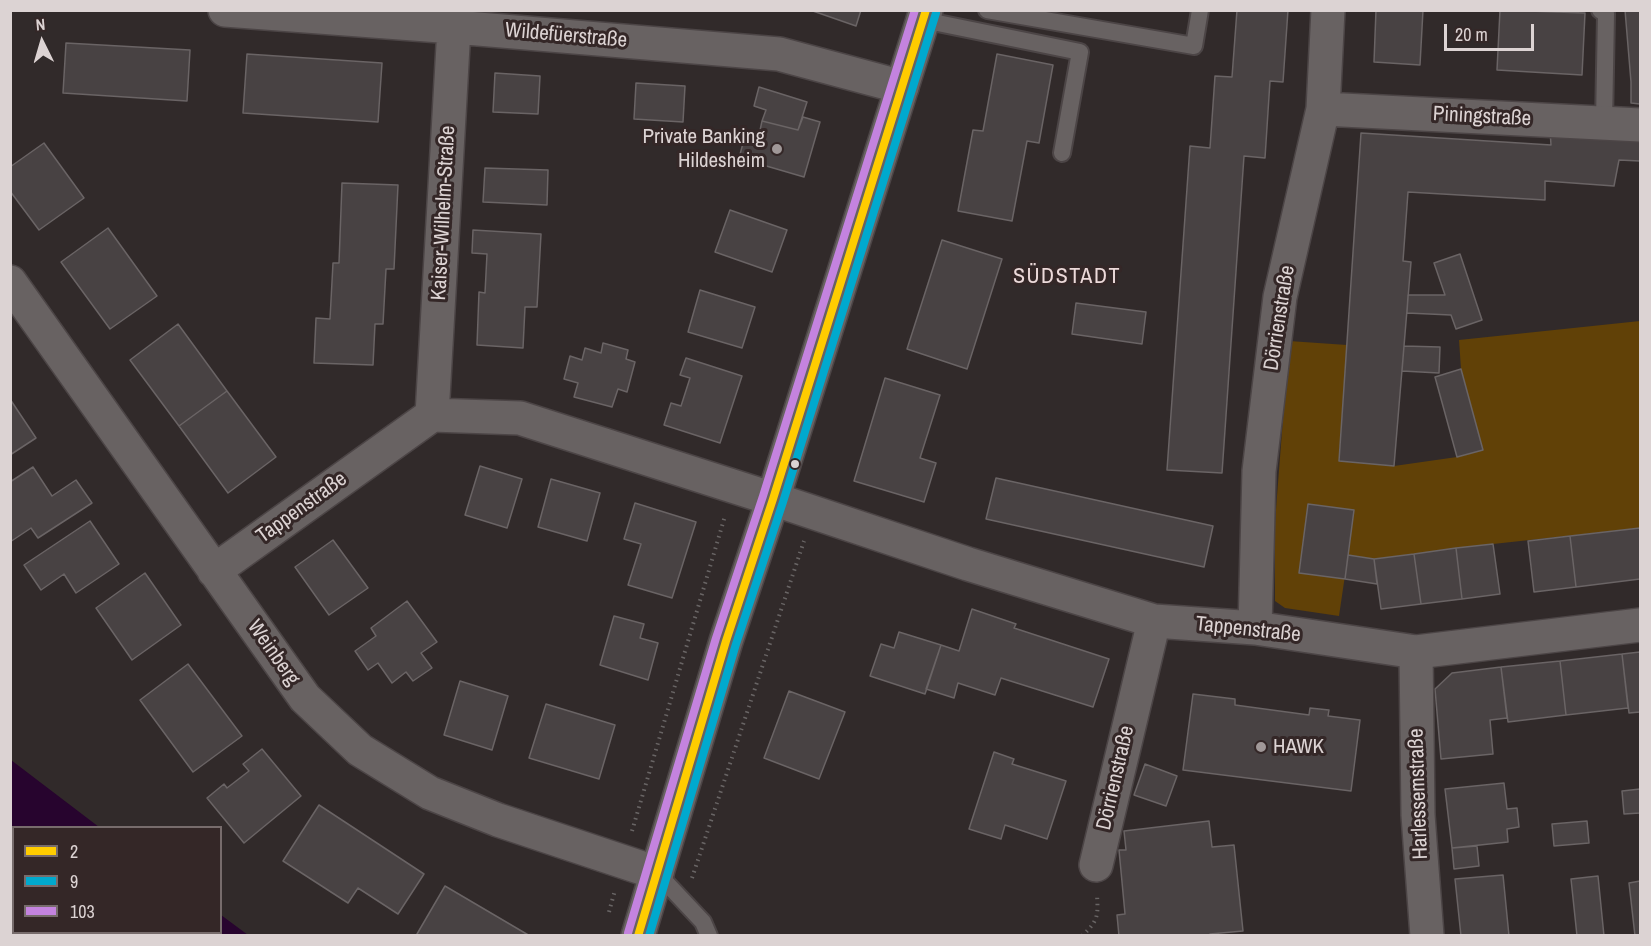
<!DOCTYPE html>
<meta charset="utf-8">
<style>
body{margin:0}
#map{position:relative;width:1651px;height:946px;overflow:hidden;background:#312a2a;font-family:"Archivo Narrow",sans-serif}
canvas{display:block}
.frame{position:absolute;inset:0;border:12px solid #dcd3d3;pointer-events:none}
.legend{position:absolute;left:12px;top:826px;width:210px;height:108px;box-sizing:border-box;background:#342727;border:2px solid #776c6c;margin:0;padding:8px 10px;list-style:none;font-size:18px;color:#dcd3d3}
.legend li{display:flex;align-items:center;gap:12px;height:30px}
.legend b{width:30px;border:2px solid #776c6c}
.north{position:absolute;left:12px;top:12px;width:60px;height:60px;-webkit-text-stroke:4px #342727;paint-order:stroke;rotate:355deg;font-size:16px;font-weight:700;line-height:24px;text-align:center;color:#dcd3d3}
.north::after{content:'';display:block;margin:auto;width:21px;height:27px;background:#dcd3d3;clip-path:polygon(50% 0,100% 100%,50% 72%,0 100%)}
.scale{position:absolute;left:1444px;top:24px;width:90px;height:27px;box-sizing:border-box;border:3px solid #dcd3d3;border-top:0;padding-left:8px;font-size:18px;line-height:21px;white-space:nowrap;color:#dcd3d3;-webkit-text-stroke:4px #342727;paint-order:stroke}
</style>
<div id="map">
<canvas width="1651" height="946"></canvas>
<div class="frame"></div>
<ul class="legend">
<li><b style="height:8px;background:#fc0"></b>2</li>
<li><b style="height:8px;background:#00a9ce"></b>9</li>
<li><b style="height:8px;background:#c483df"></b>103</li>
</ul>
<div class="north">N</div>
<div class="scale">20 m</div>
</div>
<script>
const ctx = document.querySelector('canvas').getContext('2d');
ctx.lineJoin = 'round';
function fill(path, color) { ctx.fillStyle = color; ctx.fill(path, 'evenodd'); }
function stroke(path, color, width, dash) { ctx.strokeStyle = color; ctx.lineWidth = width; ctx.lineCap = dash ? 'butt' : 'round'; ctx.setLineDash(dash || []); ctx.stroke(path); }
function drawText(font, color, halo, rows, align = 'center') {
  ctx.font = font + ' "Archivo Narrow",sans-serif'; ctx.lineWidth = 6; ctx.setLineDash([]); ctx.textBaseline = 'middle'; ctx.strokeStyle = halo; ctx.fillStyle = color; for (const [text, x, y, turn = 0] of rows) {
    ctx.save(); ctx.translate(x, y); ctx.rotate((+turn || 0) * Math.PI / 180); ctx.textAlign = isNaN(turn) ? turn : align; if (halo) ctx.strokeText(text, 0, 0); ctx.fillText(text, 0, 0); ctx.restore();
  }
}
fill(new Path2D(`
 M1640,321V528L1493,544L1374,559L1348,555L1339,616L1285,608L1275,601V522L1289,341L1347,345L1339,460L1394,466L1457,457L1483,450L1461,369L1459,340Z
 M10,848L14,850V932H118L122,935H11Z`), '#614107');
fill(new Path2D(`
 M10,760H11L99,827L14,828L13,850L10,848Z
 M221,915L248,935L122,936L118,933L220,932Z`), '#27042e');
const building = new Path2D(`
 M810,10H861L856,26Z
 M1237,10H1288L1283,82L1270,81L1265,158L1244,156L1222,473L1167,470L1190,146L1210,148L1215,76L1232,77Z
 M1376,10H1423L1420,65L1374,62Z
 M1500,10L1585,13L1582,75L1497,70Z
 M1625,10H1640V104L1631,103V82Z
 M66,43L190,50L187,101L63,93Z
 M247,54L382,63L378,122L243,113Z
 M997,54L1053,65L1039,143L1027,141L1012,221L958,211L973,130L983,131Z
 M495,73L540,76L538,114L493,112Z
 M636,83L685,86L683,122L634,119Z
 M759,87L807,102L798,130L762,121L766,110L754,106Z
 M803,117L820,122L804,177L739,158L745,136L758,140L762,121L798,130Z
 M1550,130L1640,135V161L1619,160L1614,186L1545,181V200L1408,192L1403,261L1411,262L1394,466L1339,461L1361,133L1551,145Z
 M44,143L84,198L39,230L10,191V167Z
 M485,168L548,170L547,205L483,202Z
 M342,183L398,185L394,269H386L383,324H375L373,365L314,363L316,318L330,319L333,263H339Z
 M730,210L787,230L772,272L715,252Z
 M108,228L157,296L110,329L61,262Z
 M473,230L541,234L537,307H525L523,348L477,345L479,292L485,293L487,254L472,253Z
 M942,240L1002,259L967,369L907,349Z
 M1460,254L1482,320L1456,329L1451,315L1407,313L1408,295H1445L1434,263Z
 M700,290L755,307L742,348L688,332Z
 M1076,303L1146,312L1142,344L1072,334Z
 M178,324L227,391L179,426L130,360Z
 M603,343L628,350L626,359L635,362L627,392L618,389L612,407L574,397L578,383L564,379L570,356L582,360L585,348L601,353Z
 M1404,346L1440,347L1439,373L1402,371Z
 M686,358L742,376L720,443L664,425L671,403L681,406L690,378L680,375Z
 M1461,369L1483,450L1457,457L1435,377Z
 M885,378L940,395L920,458L936,463L924,502L854,481Z
 M227,391L276,457L228,493L179,426Z
 M10,399L36,438L10,455Z
 M480,466L522,479L507,528L465,515Z
 M33,467L52,496L76,480L92,503L38,538L31,528L10,542V482Z
 M996,478L1213,526L1204,567L986,519Z
 M551,479L600,493L587,541L538,527Z
 M635,503L696,522L672,598L628,585L641,544L624,539Z
 M1308,504L1354,510L1345,579L1299,573Z
 M90,521L119,564L76,593L64,574L41,590L24,565Z
 M1640,528V579L1576,587L1570,536Z
 M1570,536L1576,587L1534,592L1528,541Z
 M333,540L368,588L329,615L295,567Z
 M1493,544L1500,594L1462,599L1456,548Z
 M1456,548L1462,599L1421,604L1414,554Z
 M1414,554L1421,604L1381,609L1374,559Z
 M1348,555L1374,559L1377,584L1345,579Z
 M145,573L181,625L132,660L96,608Z
 M407,601L437,642L421,653L432,668L413,681L406,672L392,683L378,663L368,670L355,651L376,636L371,628Z
 M972,609L1016,624L1014,628L1109,659L1093,707L1001,678L995,695L958,683L954,698L926,689L941,645L959,651Z
 M614,616L644,624L640,638L658,643L648,680L600,665Z
 M899,632L941,645L925,694L870,676L881,644L894,648Z
 M1640,652V712L1629,713L1622,654Z
 M1622,654L1628,708L1566,715L1560,661Z
 M1560,661L1566,715L1508,722L1501,667Z
 M188,664L242,736L193,772L140,700Z
 M1501,667L1507,718L1490,720L1493,754L1441,759L1435,689L1452,673Z
 M460,681L508,696L492,750L444,735Z
 M789,691L845,712L819,779L764,758Z
 M1193,694L1235,699V705L1309,715L1310,708L1329,710L1328,716L1360,720L1351,791L1183,770Z
 M546,704L615,725L599,779L529,758Z
 M262,749L301,796L244,843L207,798L224,784L227,788L249,771L243,764Z
 M994,752L1014,759L1012,764L1066,781L1047,839L1005,825L1001,839L969,829Z
 M1145,764L1177,776L1166,806L1134,795Z
 M1504,783L1507,809L1517,808L1519,827L1507,829L1508,842L1452,848L1445,789Z
 M1640,789V813L1624,814L1622,791Z
 M319,805L424,874L398,914L358,888L348,903L283,861Z
 M1209,821L1212,847L1234,845L1243,931L1210,934L1211,936H1119L1117,915L1125,914L1119,850H1126L1124,831Z
 M1587,821L1589,843L1554,846L1552,824Z
 M1477,846L1479,866L1454,869L1452,848Z
 M1503,875L1509,936H1461L1455,879Z
 M1598,876L1604,936H1577L1571,879Z
 M1640,881V936H1635L1629,883Z
 M445,886L530,936H420L417,934Z`);
fill(building, '#484243');
stroke(building, '#6a6465', 1.5);
const service = new Path2D(`
 M987,10L1194,46L1200,10
 M1600,10L1606,14L1604,123
 M923,20L1080,52L1062,153
 M657,873L703,922L709,936`);
const minor = new Path2D(`
 M225,10L454,27L779,54L902,87
 M1323,109L1640,125
 M10,282L305,698L360,750L430,793L498,820L657,873
 M432,415L455,10
 M214,571L432,415L520,418L773,499L968,564L1154,621L1255,628L1416,652L1640,625
 M1255,628L1259,471L1280,297L1323,109L1328,10
 M1416,652L1418,815L1427,936
 M1096,865L1154,621`);
const secondary = new Path2D(`
 M638,936L726,641L773,499L926,10`);
stroke(service, '#4c4546', 20);
stroke(minor, '#4c4546', 36);
stroke(secondary, '#4c4546', 36);
stroke(new Path2D(`
 M632,831L725,516
 M692,878L804,541
 M10,909L14,911
 M609,912L615,890
 M10,915L14,918
 M33,932L37,936
 M47,932L52,936
 M1082,936C1099,920 1098,915 1097,894`), '#696565', 4, [1.5, 4.5]);
stroke(service, '#686262', 16);
stroke(minor, '#686262', 33);
stroke(secondary, '#686262', 33);
stroke(new Path2D(`
 M638,936L726,641L773,499L926,10`), '#fc0', 8);
stroke(new Path2D(`
 M649,936L736,644L783,502L936,13`), '#00a9ce', 8);
stroke(new Path2D(`
 M628,933L716,638L763,496L915,10`), '#c483df', 8);
for (const [x, y, r, color] of [
 [777,149,6,"#a09898"],
 [795,464,5,"#dcd3d3"],
 [1261,747,6,"#a09898"]
]) { const dot = new Path2D(); dot.arc(x, y, r, 0, 2 * Math.PI); ctx.fillStyle = color; ctx.fill(dot); stroke(dot, '#342727', 2); }
drawText('21px', '#dcd3d3', '#342727', [
 ["Wildefüerstraße",566,36,5],
 ["Piningstraße",1482,117,3],
 ["Kaiser-Wilhelm-Straße",444,213,-87],
 ["Dörrienstraße",1280,318,-81],
 ["Tappenstraße",302,508,-36],
 ["Tappenstraße",1248,630,6],
 ["Weinberg",273,653,55],
 ["Dörrienstraße",1116,778,-77],
 ["Harlessemstraße",1419,794,-92]
]);
drawText('21px', '#dcd3d3', '#342727', [
 ["Private Banking",765,137],
 ["Hildesheim",765,161],
 ["HAWK",1273,747,"left"]
], 'right');
ctx.letterSpacing = '1.5px';
drawText('22px', '#ecdada', '#342727', [
 ["SÜDSTADT",1067,277]
]);
ctx.letterSpacing = '0px';
</script>
